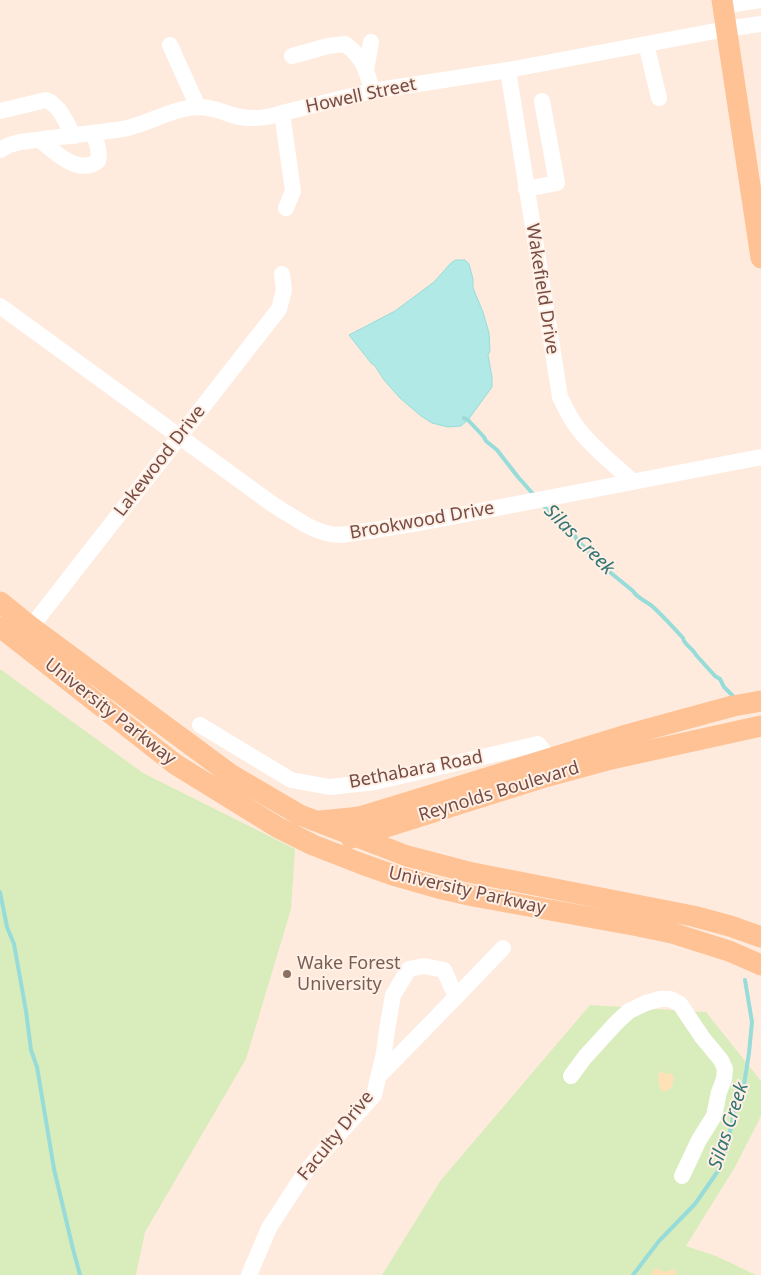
<!DOCTYPE html>
<style>
body{margin:0}
canvas{display:block;background:#feebde}
</style>
<canvas width="761" height="1275"></canvas>
<script>
const ctx = document.querySelector('canvas').getContext('2d');
ctx.lineJoin = 'round';
function fill(path, color) { ctx.fillStyle = color; ctx.fill(path, 'evenodd'); }
function stroke(path, color, width, dash) { ctx.strokeStyle = color; ctx.lineWidth = width; ctx.lineCap = dash ? 'butt' : 'round'; ctx.setLineDash(dash || []); ctx.stroke(path); }
function drawText(font, color, halo, rows, align = 'center') {
  ctx.font = font + ' "Noto Sans",sans-serif'; ctx.lineWidth = 4; ctx.setLineDash([]); ctx.textBaseline = 'middle'; ctx.strokeStyle = halo; ctx.fillStyle = color; for (const [text, x, y, turn = 0] of rows) {
    ctx.save(); ctx.translate(x, y); ctx.rotate((+turn || 0) * Math.PI / 180); ctx.textAlign = isNaN(turn) ? turn : align; if (halo) ctx.strokeText(text, 0, 0); ctx.fillText(text, 0, 0); ctx.restore();
  }
}
fill(new Path2D(`
 M0,669L143,773L295,849L291,909L246,1059L145,1232L136,1275H0Z
 M590,1005L706,1012L761,1081V1116L735,1167L686,1246L716,1256L756,1275H382L441,1180Z`), '#d9ecbc');
fill(new Path2D(`
 M662,1071L664,1074L671,1073L674,1077L672,1087L665,1092L661,1090C658,1083 658,1079 659,1072Z
 M657,1268L664,1272L675,1269L676,1271L675,1273L676,1275H651L653,1270L656,1269Z`), '#ffe1b7');
const water = new Path2D(`
 M456,260H465L469,264L473,279V288L483,312L489,333L490,351L488,355L492,377V387L468,420L461,426L448,427L432,423L421,416L400,398L384,380L375,366L371,363L349,335L395,311L434,282L451,263Z`);
fill(water, '#b1e9e6');
stroke(water, '#97dcd8', 1);
stroke(new Path2D(`
 M464,418L468,420L484,437L486,441L497,450L518,477L534,495
 M542,504L551,514L575,536L577,540L606,569L633,591C637,598 646,601 652,606C663,616 673,627 683,638C684,645 693,648 696,655L715,676L720,679L724,687L735,698
 M0,892L7,927L14,944L26,1011L31,1050L37,1067L54,1169L73,1249L80,1275
 M633,1275L659,1241L695,1204L718,1171L726,1149L734,1113L743,1091L749,1053L752,1022L745,980`), '#97dcd8', 4);
stroke(new Path2D(`
 M723,6L760,0
 M646,44L659,98
 M170,45L198,107
 M292,56L328,46L345,44C363,57 367,71 372,91
 M366,70L371,42
 M508,70L560,397C566,409 571,421 580,431C595,450 615,465 633,482
 M0,111L46,100C60,105 66,123 74,136
 M282,113L293,191L286,208
 M40,140C54,152 79,176 98,161C100,151 97,143 93,133
 M0,150L9,145L20,142L116,130C121,129 126,129 131,127C154,121 174,108 198,107C211,107 221,111 232,115C248,120 267,118 282,113L372,91L508,70L726,29L761,24
 M526,189L557,183L542,101
 M0,306L275,506C292,516 310,530 330,534C340,536 350,534 360,532C383,529 406,525 429,521L761,457
 M24,636L279,309L284,290L282,274
 M200,725L291,780L330,787L375,782L538,744L549,758
 M456,997L503,948
 M571,1076L585,1057L617,1022L629,1011L646,1003L660,999H670L680,1004L702,1037L721,1060L725,1069L724,1079L719,1092L714,1116L699,1140L682,1176
 M249,1275L269,1228L306,1171L374,1095L384,1053L387,1030L393,995L409,969L424,966L444,970L456,997L379,1076`), '#fff', 16);
stroke(new Path2D(`
 M722,0L761,258
 M0,602L31,627L230,774L300,815L407,856L468,872L693,916L730,926L761,937
 M0,627L175,764L277,827L313,845L362,864L396,876L438,888L473,896L638,926L672,933L729,951L761,965
 M320,821L351,818L363,816L623,736L733,706L761,701
 M351,838L548,776L607,760L761,726`), '#ffc294', 21);
for (const [x, y, r, color] of [
 [287,974,5,"#8d6e63"]
]) { const dot = new Path2D(); dot.arc(x, y, r, 0, 2 * Math.PI); ctx.fillStyle = color; ctx.fill(dot); stroke(dot, '#fff0e6', 2); }
drawText('18px', '#764c44', '#fff0e6', [
 ["Howell Street",361,96,-12],
 ["Wakefield Drive",542,289,81],
 ["Lakewood Drive",160,461,-52],
 ["Brookwood Drive",422,521,-10],
 ["University Parkway",110,712,38],
 ["Bethabara Road",416,770,-11],
 ["Reynolds Boulevard",499,792,-17],
 ["University Parkway",467,891,13],
 ["Faculty Drive",336,1136,-51]
]);
drawText('18px', '#785e54', '#fff0e6', [
 ["Wake Forest",297,964],
 ["University",297,985]
], 'left');
drawText('italic 19px', '#357674', '#fff0e6', [
 ["Silas Creek",579,540,45],
 ["Silas Creek",729,1126,-72]
]);
</script>
